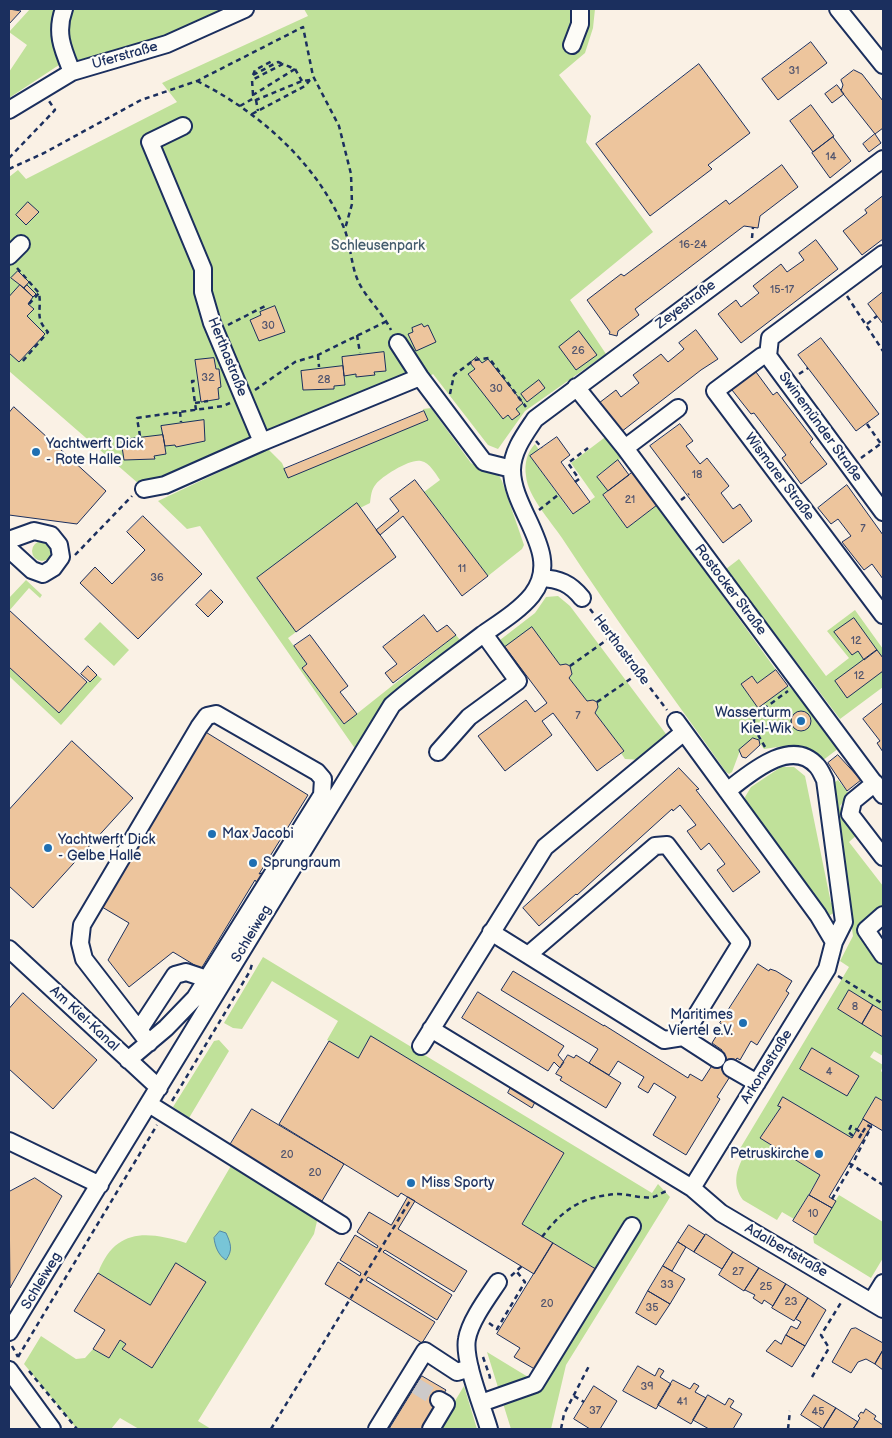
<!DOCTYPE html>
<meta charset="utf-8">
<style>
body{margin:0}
#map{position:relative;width:892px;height:1438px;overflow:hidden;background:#faf1e5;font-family:"Balsamiq Sans",sans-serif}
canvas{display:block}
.frame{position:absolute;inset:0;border:10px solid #1b2f5e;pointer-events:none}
</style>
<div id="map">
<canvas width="892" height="1438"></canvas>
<div class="frame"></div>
</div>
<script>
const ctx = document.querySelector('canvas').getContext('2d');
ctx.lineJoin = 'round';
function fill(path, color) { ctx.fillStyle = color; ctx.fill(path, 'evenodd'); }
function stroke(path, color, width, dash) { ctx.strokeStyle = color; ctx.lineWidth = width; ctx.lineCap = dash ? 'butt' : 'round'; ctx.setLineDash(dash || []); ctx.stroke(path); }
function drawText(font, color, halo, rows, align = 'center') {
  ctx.font = font + ' "Balsamiq Sans",sans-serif'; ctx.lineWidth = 4.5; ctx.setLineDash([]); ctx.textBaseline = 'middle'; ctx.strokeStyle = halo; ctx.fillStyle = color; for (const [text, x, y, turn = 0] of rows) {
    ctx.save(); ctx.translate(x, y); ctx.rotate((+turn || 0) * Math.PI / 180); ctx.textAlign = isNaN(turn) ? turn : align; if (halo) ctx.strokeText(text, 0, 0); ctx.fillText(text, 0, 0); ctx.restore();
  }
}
fill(new Path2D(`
 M30,9H227L155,41L59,65L9,98V72L27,45L9,32Z
 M304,9H595L593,28L585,53L559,75L591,116L586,142L653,232L570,300L606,354L525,411L498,449L488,445L433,374L423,381L165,485L139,484L9,371V177L18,170L26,179L177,102L162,83L308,16Z
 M431,408L471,463L479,468L497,472L502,481L524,545L522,549L488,576L424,492L440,480C435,473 430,463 421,461C411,458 382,476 376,484C371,490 371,496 370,503L360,508L356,504L257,578L296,632L288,638L307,664L302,668L344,724L456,635L460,640L390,695L356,750L200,526L187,529L158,501L268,449L282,463L288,477L427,419L423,409Z
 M608,435L624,456L597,476L608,491L603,496L627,528L657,505L776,670L757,683L752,676L741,684L758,707L788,686L795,692L839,748L822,761C801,743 790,745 764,749L756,738L741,748L732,772L729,774L726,772C671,694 614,618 562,538C550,520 528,497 526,476C524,464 527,452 535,444L539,450L530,456L572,514L595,497L571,463Z
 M32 551a10 10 0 1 1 20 0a10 10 0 1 1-20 0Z
 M739,559L826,676L849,658L827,631L855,610L883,649V687L840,719L726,569Z
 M26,580L42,595L40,598L29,588L9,611V598Z
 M558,596L570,606L669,738L642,760L625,759L621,753L624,751L595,713L598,707L593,700L587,701L569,678L572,674L570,666L566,664L560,665L532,628L505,647L500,640L535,613L546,597Z
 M100,622L129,650L114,666L84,639Z
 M9,667L59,713L87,682H90L97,675L102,679L61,725L9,676Z
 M781,767H794L805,776L831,903H839L837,911L827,917L747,809L745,797L751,787Z
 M838,780L849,794L840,806L844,816L858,834L849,842L883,886V907L858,928L883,965V1056L874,1051L870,1057L883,1065L881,1071L883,1073V1101L876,1097L852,1138L779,1106L781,1107L760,1138L820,1175L794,1219L782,1212L777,1220L743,1200C732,1185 736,1170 744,1156L738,1152L849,967L840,961L853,936L832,784Z
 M263,957L652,1193L658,1184L670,1197L667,1202L566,1365L551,1429H511L487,1352L533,1380L599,1271L522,1224L564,1153L371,1037L358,1058L327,1040L338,1021L272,981L242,1029L233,1028L224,1023Z
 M219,1040L229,1051L189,1118L173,1107L214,1041Z
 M232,1164L318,1217L314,1234L198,1421L211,1429H139L120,1418L111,1429H77L24,1364L41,1336L76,1359L85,1358L93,1349L109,1358L120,1340L126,1344L123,1349L176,1263L150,1305L98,1273C115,1228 147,1231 186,1243Z
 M839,1195L883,1222V1258L871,1278L814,1243L813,1237Z
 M464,1386L477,1429H438Z`), '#c0e19a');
const water = new Path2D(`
 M220,1231L226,1233C231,1244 233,1250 226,1260C218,1255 215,1246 214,1238Z`);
fill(water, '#78c5d7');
stroke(water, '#5389a7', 1);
const building = new Path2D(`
 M9,9L21,11L9,24Z
 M811,42L827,63L778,100L762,79Z
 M699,64L750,133L708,165L712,169L650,216L596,144Z
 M854,70L862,74L883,101V128L875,134L841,91L843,85L841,80Z
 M837,85L844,94L832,103L825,94Z
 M811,105L834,136L813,152L790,121Z
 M875,134L881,143L869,152L863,144Z
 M833,137L851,161L830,178L812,153Z
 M782,165L798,187L760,216L758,228L744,226L635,309L639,315L618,331L617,336L609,334L610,332L587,300L621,274L624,276L726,200L729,204Z
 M883,196V239L862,255L843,231L867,213L865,210Z
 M28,202L39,212L26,225L16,215Z
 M816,240L838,269L741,343L718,314L736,300L741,307L759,293L753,286L781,264L787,272L804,260L799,253Z
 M18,271L29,282L24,288L11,278Z
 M20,285L33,297L28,304L34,309L27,316L45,334L19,362L9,353V297Z
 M27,285L36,294L33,297L24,288Z
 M883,292V324L868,304Z
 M275,306L285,332L259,341L250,320L261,315L260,312Z
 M422,324L424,327L428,325L436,342L416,351L408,334L413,332L412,328Z
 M696,330L718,359L701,370L621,432L599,403L616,390L621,397L639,383L633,375L661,354L668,362L684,349L679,343Z
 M579,331L597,355L576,370L559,347Z
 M821,338L879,414L856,431L798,355Z
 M384,352L386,371L374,372L375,375L356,377V374L344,376L342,357Z
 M477,357L482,363L488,359L523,403L516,409L520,414L512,420L508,415L503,419L468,374L475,369L470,363Z
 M214,358L216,369H219L221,387L218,388L219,399L201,402L195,360Z
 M343,366L345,385L334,386V389L303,390L301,371Z
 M756,372L773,395L777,392L813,439L810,442L827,464L801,484L782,458L786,455L754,413L751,414L732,390Z
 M539,380L545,388L527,402L521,394Z
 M14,407L106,491L77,524L9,515V413Z
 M424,411L428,420L288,478L284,469Z
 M204,420L205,441L176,447L175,445L165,446L161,426Z
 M680,424L693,441L686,446L700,464L707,458L729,486L721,493L733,509L740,504L752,521L723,543L650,446Z
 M163,435L166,454L154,456L155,459L124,460L121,440Z
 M557,437L570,455L561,462L590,502L573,514L530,456Z
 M618,460L629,475L608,491L597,477Z
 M633,472L657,505L627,528L603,495Z
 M415,480L488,576L462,596L403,516L380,535L376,530L399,511L390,499Z
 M847,485L883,535V579L872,564L864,570L842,542L851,536L838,519L831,524L818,508Z
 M357,503L396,557L296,632L257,578Z
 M143,516L202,574L138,639L80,583L95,567L112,584L145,550L127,532Z
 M211,590L223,602L208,617L196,605Z
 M9,610L87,682L59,713L9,667Z
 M424,615L437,632L447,625L456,635L393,683L385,673L397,664L383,647Z
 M854,618L877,650L864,660L858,651L852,655L834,632Z
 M532,627L560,665L566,664L570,666L572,674L569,678L587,701L593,700L597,702L598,707L595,713L624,751L597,771L553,713L542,721L552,735L505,771L478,736L526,700L535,712L547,703L505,647Z
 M310,635L348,686L340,692L357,714L344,724L302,668L307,664L294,646Z
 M877,650L883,658V671L847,698L835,681Z
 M88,666L97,675L90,682L81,674Z
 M776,670L788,686L758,708L741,684L752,676L757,683Z
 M883,703V752L877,743L880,741L863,719Z
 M791 721a10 10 0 1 1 20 0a10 10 0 1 1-20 0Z
 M204,731L308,795L259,874L265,872L267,880L257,883L255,880L201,969L173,952L129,987L108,960L129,923L97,904Z
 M753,738L759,740L760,745L746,758L742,757L739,750Z
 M72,741L133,798L33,908L9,886V810Z
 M838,755L861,780L847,791L828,763Z
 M679,768L699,789L696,790L760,872L733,892L717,870L725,864L709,843L701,850L687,831L696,825L680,805L673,811L672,809L577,895L576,894L539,926L523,908Z
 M758,964L769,971L770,969L776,971L792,981L786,991L789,993L757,1045L751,1041L740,1060L737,1058L731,1068V1075L717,1097L720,1099L686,1155L653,1135L676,1097L654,1083L648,1093L638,1087L644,1077L618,1061L609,1075L589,1063L598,1049L501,990L513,971L604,1026V1025L688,1078L690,1074L702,1081L722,1050L712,1043L723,1025L720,1023Z
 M849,990L873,1005L862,1024L838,1009Z
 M478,992L564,1046L558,1055L564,1062L560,1068L554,1062L548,1071L462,1018Z
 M23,993L97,1060L53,1109L9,1069V1009Z
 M873,1005L883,1011V1037L862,1024Z
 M371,1036L564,1153L522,1224L553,1243L534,1274L401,1193L398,1197L279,1124L329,1041L358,1058Z
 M812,1048L859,1076L847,1096L800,1069Z
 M568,1055L574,1058L576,1055L621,1083L606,1108L560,1080L562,1077L556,1074Z
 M511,1087L535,1102L532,1108L508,1093Z
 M783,1097L852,1138L863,1119L872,1125L829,1197L836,1201L832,1208L809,1195L820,1175L760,1138L781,1107L778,1106Z
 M876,1097L883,1101V1131L863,1119Z
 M252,1109L344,1164L322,1201L230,1145Z
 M35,1178L62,1196L10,1288L9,1192Z
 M809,1195L832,1208L816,1235L793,1221Z
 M408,1197L415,1201L398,1229L467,1271L454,1292L385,1250L383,1252L452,1295L437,1320L368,1277L366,1280L435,1322L422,1343L325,1284L338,1262L360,1276L361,1273L340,1260L355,1235L377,1248L378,1246L357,1232L369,1212L391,1225Z
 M689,1225L705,1235L694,1252L678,1242Z
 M706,1234L733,1252L722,1269L694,1252Z
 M678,1242L686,1247L672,1271L663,1266Z
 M553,1243L599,1271L538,1371L514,1357L520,1348L497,1334Z
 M733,1252L759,1268L744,1291L719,1275Z
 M176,1263L206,1282L152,1368L122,1349L126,1344L120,1340L109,1358L93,1349L105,1330L74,1311L98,1273L150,1305Z
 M663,1266L685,1279L670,1304L648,1291Z
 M759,1268L786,1284L773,1306L764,1300L762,1304L753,1298L755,1295L745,1290Z
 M786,1284L808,1298L794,1321L772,1308Z
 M648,1291L670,1304L656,1325L636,1313Z
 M808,1298L826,1310L805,1346L786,1335L791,1326L797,1329L801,1322L796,1319Z
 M856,1328L883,1343V1350L875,1364L866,1359L858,1362L851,1373L832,1362L851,1329Z
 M786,1335L805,1346L792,1367L766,1351L775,1340L781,1344Z
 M883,1350V1370L875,1364Z
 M638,1366L655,1376L659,1368L664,1371L660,1377L671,1384L656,1409L623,1391Z
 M422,1376L446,1390L422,1429H392L390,1428Z
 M673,1380L690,1389L694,1383L699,1386L695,1392L706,1398L691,1424L658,1405Z
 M594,1386L617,1401L600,1429H590L574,1419Z
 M708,1395L725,1405L729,1398L734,1401L730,1407L742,1414L733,1429H709L693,1420Z
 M814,1395L836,1408L823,1429L801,1415Z
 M836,1408L858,1422L853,1429H823Z
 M866,1409L876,1416L874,1419L883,1425V1429H853L860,1418L858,1416L861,1412L863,1413Z`);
fill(building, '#edc59d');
stroke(building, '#1b2f5e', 1);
stroke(new Path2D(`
 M416,1386L439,1400`), '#cdcaca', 16, [16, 8]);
const minor = new Path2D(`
 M64,9C55,33 63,50 72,72
 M838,9L883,65
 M572,45L580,24V9
 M9,110L72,72L167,44L245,9
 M183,126L150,142L203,269V292L212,323L262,442
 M883,254L770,338L768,356L883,512
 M9,256L21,244
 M398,343L420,377L484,462L512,469
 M768,356H762L715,391L883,615
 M576,387L625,448L883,795
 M625,448L678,408
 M144,489L165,485L262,442L420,377
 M9,540L34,531L51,535L59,545L61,557L53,568L43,574L32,570L9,549
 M541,578C559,579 570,583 582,598
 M676,721L818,915L834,942
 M438,752L469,717L518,681L484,634
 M875,783L853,801L850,814L883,857
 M883,915L866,930L883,955
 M491,932L664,1040L683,1037L717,1059
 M9,949L159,1088
 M528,955L655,846L667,845L741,943L683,1037
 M431,1029L692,1188L721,1213L883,1309
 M139,1030L175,975L186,972L207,979
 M421,1046L545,847L684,732
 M128,1060L166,1028L195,998L322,795L323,779L317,772L216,714L207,716L199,727L82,925L80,943L84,959L149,1043
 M731,1068L757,1083
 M149,1104L342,1225
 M9,1141L100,1185
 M692,1188L827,969L834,942L844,922L825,780C823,776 820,769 817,766C791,736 748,775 727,791
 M872,1301L883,1283
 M9,1332L392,705C421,680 452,658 482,635C499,623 519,611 532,595C564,554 512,512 512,470C512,451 525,434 535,419L883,159
 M9,1370L52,1429
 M481,1403L535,1384L632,1226
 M377,1429L425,1351L457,1372L470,1368
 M431,1429L446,1404L439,1400
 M489,1429C483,1408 463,1360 467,1339C470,1321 488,1297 498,1282`);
stroke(minor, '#1b2f5e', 20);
stroke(new Path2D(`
 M295,69L302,81
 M253,75L278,62L283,64
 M253,75L255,70L274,60
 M197,81C259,112 317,163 344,228C351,245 351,267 359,283C367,299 382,312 391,330
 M253,95L252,80L283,64L295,69L253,95L256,100L302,81L310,80
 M256,100L258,111
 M240,106L254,98
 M252,114L305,86L310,80
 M9,158L55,110L49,101
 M9,169L44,153L141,100L197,81L303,27L313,76L339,126L351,174L352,204L345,229
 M752,238L753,227
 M17,268L39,293C42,311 34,317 48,332L21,363
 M847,296L883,351
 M29,304L39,293
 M867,324L877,316
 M228,325L267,305
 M357,335L360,353
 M318,355L319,367
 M799,374L808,368
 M255,390L295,362L318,355L387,321
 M450,394L454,375L474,360L489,358L526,407
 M195,403L208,401
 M196,410L192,381H196
 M180,412L181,422
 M867,424L881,444
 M140,436L137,418L223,406L230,403
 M536,441L542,448
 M861,458L883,442
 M575,482L579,479L568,463L588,448
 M681,500L689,494
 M539,510L558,495
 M75,555L132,496
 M590,609L667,710
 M570,666L611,637
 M597,702L639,673
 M765,747L754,728V719L758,713L788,691
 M838,976L883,1004
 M172,1101L250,971L252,964
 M859,1138L862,1133
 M849,1163L883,1185
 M832,1199L852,1165L871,1127L867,1125L862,1133L851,1126L848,1132L852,1135L851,1137
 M542,1237C563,1209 582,1196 618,1194C629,1194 642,1199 653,1197C658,1196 662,1192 668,1191
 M511,1276L522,1266
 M489,1323L497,1329L525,1282L517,1272
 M12,1346L18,1357
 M18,1357L157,1125
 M483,1357L490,1377L489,1380
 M29,1371L77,1429
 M812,1377L829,1348L821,1335L842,1301
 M574,1396L584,1402
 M271,1429L411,1199
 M561,1429L564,1414L589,1366
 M788,1429L790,1411`), '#1b2f5e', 2.5, [5, 4]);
stroke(minor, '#fdfcf7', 16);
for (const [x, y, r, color] of [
 [36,452,5,"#1f6fb2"],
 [801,721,5,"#1f6fb2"],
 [212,834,5,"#1f6fb2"],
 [48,848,5,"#1f6fb2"],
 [253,863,5,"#1f6fb2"],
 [743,1023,5,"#1f6fb2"],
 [819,1154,5,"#1f6fb2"],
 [411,1183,5,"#1f6fb2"]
]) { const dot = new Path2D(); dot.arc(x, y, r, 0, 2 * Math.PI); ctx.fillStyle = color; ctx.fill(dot); stroke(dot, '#fdfcf7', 2); }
drawText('11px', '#50546e', null, [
 ["31",794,71],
 ["14",831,157],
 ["16-24",693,245],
 ["15-17",782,290],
 ["30",268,326],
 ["26",578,351],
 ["32",208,378],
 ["28",324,380],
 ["30",496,389],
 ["18",697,475],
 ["21",630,500],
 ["7",863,529],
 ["11",462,569],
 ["36",157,578],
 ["12",856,641],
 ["12",859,676],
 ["7",578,716],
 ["8",855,1007],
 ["4",829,1072],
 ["20",287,1155],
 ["20",315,1173],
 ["10",813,1214],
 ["27",738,1272],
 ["33",667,1285],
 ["25",766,1287],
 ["23",791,1302],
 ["20",547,1304],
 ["35",652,1308],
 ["39",647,1387],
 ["41",682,1402],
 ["37",595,1411],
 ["45",818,1412]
]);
drawText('14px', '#1b2f5e', '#fdfcf7', [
 ["Uferstraße",125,56,-16],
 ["Zeyestraße",686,305,-37],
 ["Herthastraße",227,357,68],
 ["Swinemünder Straße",820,427,54],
 ["Wismarer Straße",779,477,53],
 ["Rostocker Straße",730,590,53],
 ["Herthastraße",621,650,53],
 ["Schleiweg",252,934,-59],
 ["Am Kiel-Kanal",84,1019,43],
 ["Arkonastraße",767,1067,-58],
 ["Adalbertstraße",786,1251,30],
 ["Schleiweg",42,1281,-59]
]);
drawText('14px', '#445c6d', '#fdfcf7', [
 ["Schleusenpark",378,246]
]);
drawText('14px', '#1b2f5e', '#fdfcf7', [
 ["Yachtwerft Dick",46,444],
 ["- Rote Halle",46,460],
 ["Wasserturm",791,713,"right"],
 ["Kiel-Wik",791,729,"right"],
 ["Max Jacobi",222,834],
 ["Yachtwerft Dick",58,840],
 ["- Gelbe Halle",58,856],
 ["Sprungraum",263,863],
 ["Maritimes",733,1015,"right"],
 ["Viertel e.V.",733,1031,"right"],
 ["Petruskirche",809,1154,"right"],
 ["Miss Sporty",421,1183]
], 'left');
</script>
